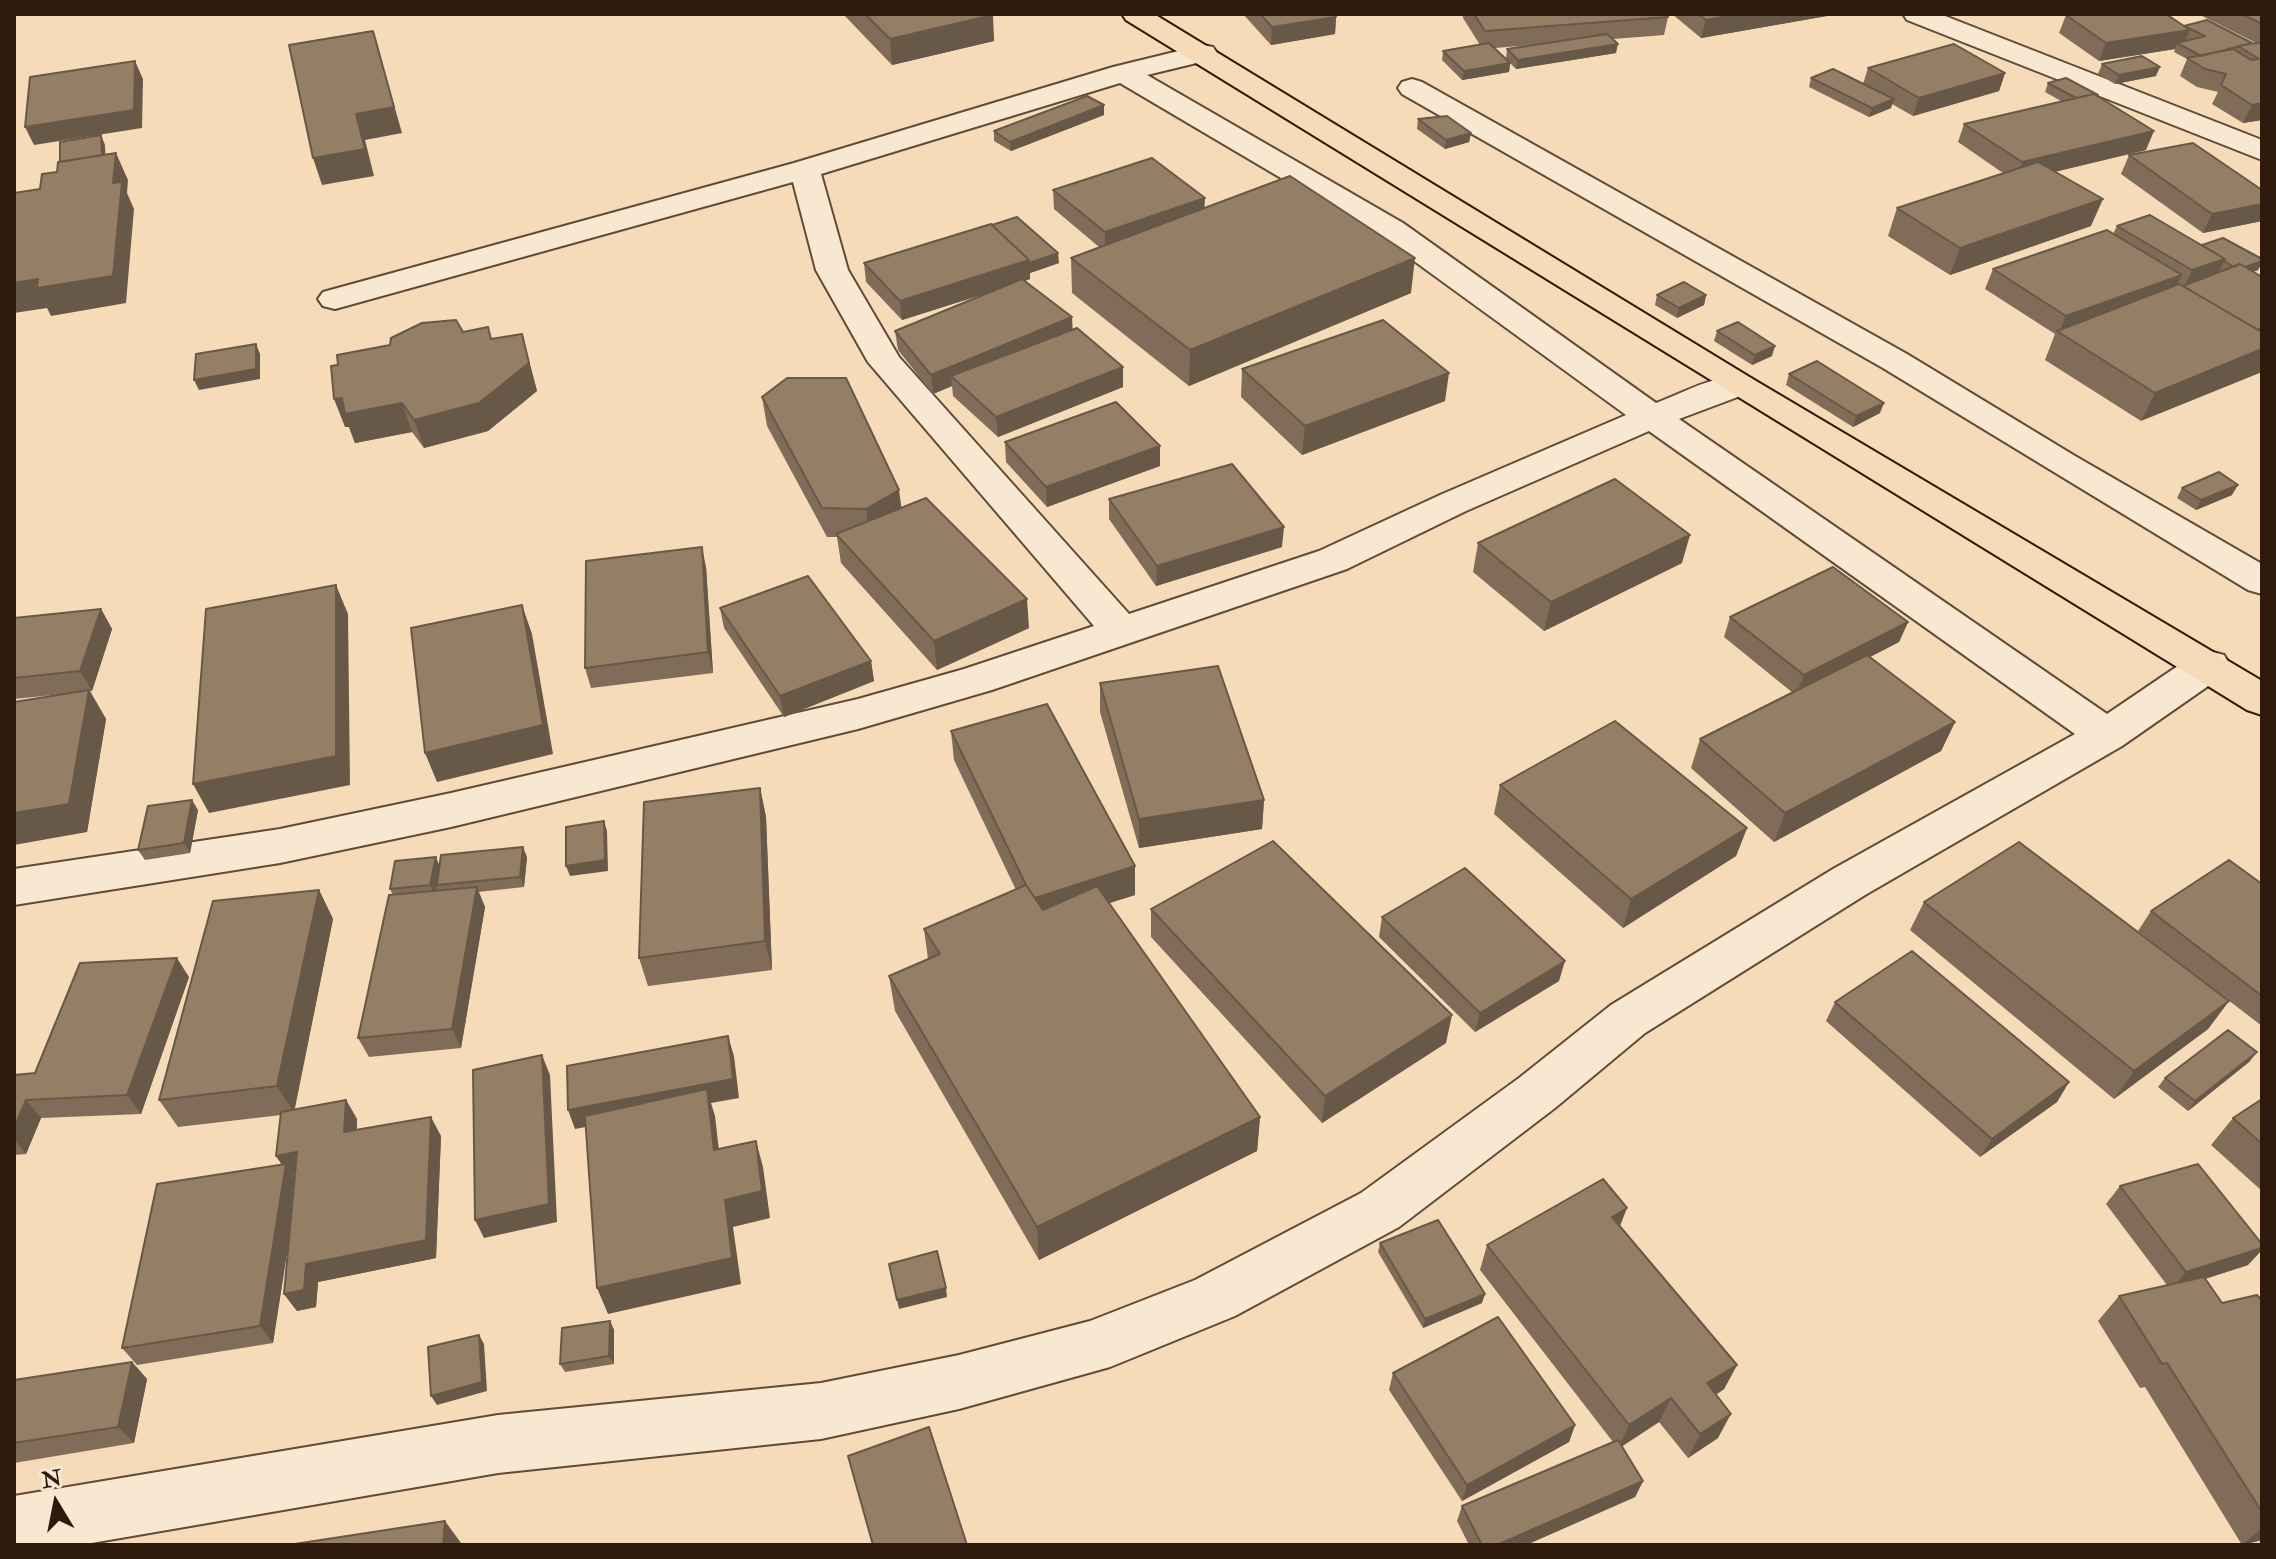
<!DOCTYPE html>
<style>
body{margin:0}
#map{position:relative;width:2276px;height:1559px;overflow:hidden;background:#f5dbb8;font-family:"IM FELL Double Pica",serif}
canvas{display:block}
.frame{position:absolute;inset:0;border:16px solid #2e1a0d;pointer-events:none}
.north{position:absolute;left:16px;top:1463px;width:80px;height:80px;-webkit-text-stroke:6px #f8e8d1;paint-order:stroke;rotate:350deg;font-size:22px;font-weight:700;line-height:32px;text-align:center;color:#2e1a0d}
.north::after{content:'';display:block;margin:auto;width:28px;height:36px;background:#2e1a0d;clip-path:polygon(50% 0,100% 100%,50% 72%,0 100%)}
</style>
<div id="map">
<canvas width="2276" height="1559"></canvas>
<div class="frame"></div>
<div class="north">N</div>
</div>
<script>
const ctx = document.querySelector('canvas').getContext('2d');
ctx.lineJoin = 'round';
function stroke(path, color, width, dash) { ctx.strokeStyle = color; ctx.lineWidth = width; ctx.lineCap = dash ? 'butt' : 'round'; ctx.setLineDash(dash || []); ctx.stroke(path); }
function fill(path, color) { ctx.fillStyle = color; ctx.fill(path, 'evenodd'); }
const minor = new Path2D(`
 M1903,14H1940L2262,140V160L1907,20Z
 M1203,45L1213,47L1217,53L1213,59L1147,75L1403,223L1656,403C1684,393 1722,370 1751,378L1757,385L1751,392L1679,419L2107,714L2194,655L2209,651L2224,655L2230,665L2224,675L2122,746L1865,895L1645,1033L1555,1108L1399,1227L1235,1316L1110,1367L959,1409L821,1439L498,1473L80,1545H14V1496L498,1415L821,1383L959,1355L1090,1321L1195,1280L1361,1193L1519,1078L1611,1005L1833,869L2075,734L1649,431L1466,511L1347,569L992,690L858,729L451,827L280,863L14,905V869L280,829L451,793L858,699L964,669L1094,626L868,362L816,270L793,182L335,309L323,306L318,299L323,292L794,163L1113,67ZM1120,83L1381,237L1626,415L1440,495L1319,551L1129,614L899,357L848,270L821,174Z
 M1412,79L1422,82L1907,354L2075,456L2262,564V594L2248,590L1883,368L1402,94L1398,88L1402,82Z`);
const major = new Path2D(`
 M1122,14H1154L1751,378L2262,681V715L2247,710L1126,20Z`);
stroke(minor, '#604a38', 4);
stroke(major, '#2e1a0d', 4);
fill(minor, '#f8e8d1');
fill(major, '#f5dbb8');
fill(new Path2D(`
 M843,14H992L994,41L892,65Z
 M1243,14H1334L1336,17L1335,34L1271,45Z
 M1463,14H1666L1668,17L1664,35L1613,39L1616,53L1516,69L1510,63L1509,72L1462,80L1442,60L1443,51L1480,45L1463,18ZM1532,45L1507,49L1506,58L1495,48Z
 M1672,14H1828L1827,16L1701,38Z
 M2198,14H2262V120L2243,123L2212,104L2218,92L2197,87L2180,76L2187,59L2174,52L2175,49L2099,61L2059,33L2066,15L2184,26L2252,43L2251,44L2256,43Z
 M2102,64L2156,76L2115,84L2098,74Z
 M1868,68L2005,73L1999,91L1913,116L1892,104L1891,108L1869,117L1809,87L1811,78L1863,84Z
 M2048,83L2097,96L2146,150L2055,172L2091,226L1950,275L1888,236L1897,208L2003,173L1958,142L1964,124L2061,101L2045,92Z
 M1104,115L1011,151L994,141V131Z
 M1418,119L1471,133L1469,142L1445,149L1417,129Z
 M2129,155L2262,190V221L2203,233L2121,174Z
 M1053,190L1205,207L1411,293L1189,386L1072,293L1071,258L1099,247L1054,209Z
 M2117,226L2262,259V263L2258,270L2253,272L2141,421L2045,360L2055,334L1985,289L1993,269L2113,234Z
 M864,263H1059L1030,273V279L1025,281L1072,317V330L1123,367V387L998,437L953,396L952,386L933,394L898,350L895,331L985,294L902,320L866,282Z
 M1657,295H1706L1704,305L1677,318L1655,305Z
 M1717,331L1772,356L1752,365L1714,341Z
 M463,332L492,339L522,334L537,391L488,431L424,448L412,432L355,443L349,427H345L338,365L390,345Z
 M1242,369L1445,401L1302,455L1241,397Z
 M1789,374L1880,413L1853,427L1786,385Z
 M762,397L901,508L1029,628L937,670L841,563L837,537H827L767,426Z
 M1005,442L1160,466L1047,507L1006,462Z
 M2182,488L2232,495L2196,510L2177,498Z
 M1109,499L1282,547L1156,586L1109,519Z
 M1478,543L1682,563L1544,631L1473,572Z
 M706,567L713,673L591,688L585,668Z
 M720,608L871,661L874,681L784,717L724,628Z
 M101,609L112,629L92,691H90L106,719L87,832L63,694L14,699V618Z
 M1730,617L1908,622L1899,642L1870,657L1955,722L1941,751L1774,842L1691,768L1700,739L1793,693L1724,637Z
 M1100,683L1264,800L1262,829L1139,848L1100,712Z
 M951,731L1135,895L1109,903L1260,1117L1257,1151L1039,1260L895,1011L889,976L928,959L924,929L1016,890L954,760Z
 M1500,785L1747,828L1736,856L1623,928L1494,814Z
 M760,788L766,817L772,970L648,986L639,958Z
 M198,810L190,853L145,860L138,850Z
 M527,857L524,887L478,892L485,907L461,1048L369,1057L358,1038L393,895L390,889L439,866Z
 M2262,884V1026L2138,931L2151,911Z
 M319,890L333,919L294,1110L346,1100L357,1119V1130L441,1136L436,1258L318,1282L316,1307L297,1311L284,1294L289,1238L273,1343L137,1365L122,1348L282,1165L276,1156L281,1115L178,1127L159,1100Z
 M1924,902L2229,1001L2208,1029L2114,1099L1910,930Z
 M1151,909L1446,1043L1322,1123L1151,937Z
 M1382,917L1559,981L1475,1032L1379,937Z
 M189,977L141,1114L41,1118L26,1154L14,1155V1075L35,1073Z
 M1835,1002L2069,1082L2057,1102L1980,1157L1826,1021Z
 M2257,1052L2249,1062L2188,1111L2158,1087L2165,1078Z
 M2262,1099V1191L2211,1145L2233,1118Z
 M2120,1186L2248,1265L2205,1279L2222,1303L2262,1301V1540L2242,1545L2145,1387L2140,1388L2098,1321L2119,1296L2167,1285L2106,1204Z
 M1620,1227L1737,1365L1724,1389L1716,1395L1718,1438L1688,1458L1659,1422L1622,1446L1643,1481L1635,1497L1526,1545H1469L1457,1521L1462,1506L1613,1442L1480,1270L1487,1245Z
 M1380,1243L1482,1303L1423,1328L1378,1252Z
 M610,1321L614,1330V1364L565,1372L560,1364Z
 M132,1362L147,1379L134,1443L14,1463V1380Z
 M1393,1373L1575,1425L1569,1442L1462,1501L1389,1390Z`), '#806c58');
fill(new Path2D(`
 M1739,14H1828L1827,16L1701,38L1706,20Z
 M993,15L994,41L892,65L890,39Z
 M1336,17L1335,34L1271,45L1272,27Z
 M2190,30L2183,46L2177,43L2175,49L2099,61L2106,43Z
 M373,31L402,133L365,140L374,176L322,185L313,158Z
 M1618,44L1616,53L1516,69L1518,60Z
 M135,61L143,79L142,128L34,145L25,127Z
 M1510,63L1509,72L1462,80L1464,71Z
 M2160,67L2156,76L2115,84L2119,75Z
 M2005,73L1999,91L1913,116L1919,98Z
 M1894,99L1891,108L1869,117L1872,108Z
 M2262,103V120L2243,123L2252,105Z
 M1104,105V115L1011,151L1010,142Z
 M2154,131L2146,150L2015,181L2022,162Z
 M1471,133L1469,142L1445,149L1446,140Z
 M101,135L105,145L106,166L64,173Z
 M116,153L128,180L127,193L134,209L126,303L51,316L47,308L14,313V283L38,279L113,183Z
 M1205,198L1204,217L1105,252V232Z
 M2103,199L2091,226L1950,275L1960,248Z
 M2262,204V221L2203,233L2212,214Z
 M1058,253L1059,263L1030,273V279L902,320L900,301L1029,260Z
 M1415,258L1411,293L1189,386L1190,350Z
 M2225,259L2216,278L2184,287L2192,270Z
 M2262,261L2258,270L2234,279L2239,270Z
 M2182,275L2172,294L2059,333L2066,316Z
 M1706,295L1704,305L1677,318L1679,308Z
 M1072,317L1073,337L951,376L952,386L933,394L931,375Z
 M522,334L537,391L488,431L424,448L414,420Z
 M256,344L260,354V379L199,390L194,380Z
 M1775,346L1772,356L1752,365L1755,355Z
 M2262,349V372L2141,421L2155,393Z
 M1123,367V387L998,437L996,417Z
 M1449,373L1445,401L1302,455L1305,426Z
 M342,398L402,403L412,432L355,443L349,427H345L334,399Z
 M1884,403L1880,413L1853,427L1856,416Z
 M1160,446V466L1047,507L1046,487Z
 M2238,485L2232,495L2196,510L2201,500Z
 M899,490L903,519L870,538L866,509Z
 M1284,527L1282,547L1156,586L1157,566Z
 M1690,535L1682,563L1544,631L1551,602Z
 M702,547L706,567L713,673L708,652Z
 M336,585L348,614L350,785L209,813L193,784Z
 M1027,599L1029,628L937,670L934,641Z
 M522,605L532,634L553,754L437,782L425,753Z
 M101,609L112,629L92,691L80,671Z
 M1908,622L1899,642L1796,695L1804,675Z
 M871,661L874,681L784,717L780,696Z
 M89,690L106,719L87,832L14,845V813Z
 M1955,722L1941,751L1774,842L1785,813Z
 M760,788L766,817L772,970L765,941Z
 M192,800L198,810L190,853L184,843Z
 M1264,800L1262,829L1139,848V819Z
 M604,821L607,831L608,871L570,876L566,866Z
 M1747,828L1736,856L1623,928L1631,899Z
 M523,847L527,857L524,887L520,877Z
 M436,857L440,867L435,895L430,885Z
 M1135,866V895L1034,927L1032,898Z
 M477,887L485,907L461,1048L452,1029Z
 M319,890L333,919L294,1113L277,1086Z
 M177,958L189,977L141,1114L127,1095Z
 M1565,961L1559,981L1475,1032L1480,1013Z
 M2229,1001L2208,1029L2114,1099L2134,1071Z
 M1452,1015L1446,1043L1322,1123L1325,1096Z
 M728,1036L734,1056L739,1098L711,1103L715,1116L722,1177L714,1150L708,1104L575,1129L568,1110Z
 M2257,1052L2249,1062L2188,1111L2195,1101Z
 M542,1055L550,1075L557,1222L484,1238L475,1220Z
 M2069,1082L2057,1102L1980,1157L1992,1139Z
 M26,1100L41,1118L26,1154L14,1139V1128Z
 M346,1100L357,1119L355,1151L344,1132Z
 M431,1117L441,1136L436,1258L318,1282L316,1307L297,1311L284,1294L306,1264Z
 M1260,1117L1257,1151L1039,1260L1037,1227Z
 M756,1141L763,1167L770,1218L733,1227L741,1284L608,1314L597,1288L725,1200Z
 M297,1152L309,1170L292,1174L298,1183L273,1343L260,1326L285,1169L276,1156Z
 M1627,1208L1617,1234L1612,1217Z
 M2262,1248V1250L2248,1265L2170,1290L2186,1272Z
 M946,1288L947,1297L899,1309L897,1300Z
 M1485,1294L1482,1303L1423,1328L1425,1319Z
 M610,1321L614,1330V1364L609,1356Z
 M479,1335L484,1344L487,1391L437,1405L431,1396Z
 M132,1362L147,1379L134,1443L118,1427Z
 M1737,1365L1724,1389L1694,1408L1707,1383Z
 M1671,1398L1659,1422L1618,1449L1629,1425Z
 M1731,1414L1718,1438L1688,1458L1700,1434Z
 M1575,1425L1569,1442L1462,1501L1467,1485Z
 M1643,1481L1635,1497L1526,1545H1497Z
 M445,1521L461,1543V1545H443Z
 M2262,1528V1540L2242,1545Z`), '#685847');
const building = new Path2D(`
 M865,14H992L993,15L890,39Z
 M1260,14H1334L1336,17L1272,27Z
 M1474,14H1666L1668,17L1485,31Z
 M1698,14H1739L1706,20Z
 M2072,14H2166L2190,30L2106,43L2066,15Z
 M2242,14H2262V24Z
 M2207,20L2252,43L2201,56L2177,43L2205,36L2184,26Z
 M373,31L394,107L356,114L365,149L313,158L289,45Z
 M1607,34L1618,44L1518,60L1507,49Z
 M2262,42V103L2252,105L2221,85L2226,74L2205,69L2187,58L2233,49L2251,60L2259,59L2238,46Z
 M1489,43L1510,63L1464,71L1443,51Z
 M1954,44L2005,73L1919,98L1868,68Z
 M2142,56L2160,67L2119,75L2102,64Z
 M135,61L134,110L25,127L30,77Z
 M1833,69L1894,99L1872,108L1811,78Z
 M2066,78L2098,95L2094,94L2076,98L2048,83Z
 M2094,94L2154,131L2022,162L1964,124Z
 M1087,96L1104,105L1010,142L994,131Z
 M1447,116L1471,133L1446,140L1418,119Z
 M101,135L102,155L60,162V142Z
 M2193,143L2262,190V204L2212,214L2129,155Z
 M116,153L113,183L122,182L113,276L37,288L38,279L14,283V193L40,189L42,174L57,172L58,162Z
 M1152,158L1205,198L1105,232L1053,190Z
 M2038,162L2103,199L1960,248L1897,208Z
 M1290,176L1415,258L1190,350L1071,258Z
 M2150,215L2225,259L2192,270L2117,226Z
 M1017,217L1058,253L1029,263V260L992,225Z
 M991,224L1029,260L900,301L864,263Z
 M2107,230L2182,275L2066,316L1993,269Z
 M2223,238L2262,259V261L2245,267L2240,264L2234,267L2224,261L2225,259L2202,245Z
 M2240,264L2262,277V328L2258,330L2183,286Z
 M1022,279L1072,317L931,375L895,331Z
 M1684,282L1706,295L1679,308L1657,295Z
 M2179,284L2262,332V349L2155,393L2057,331Z
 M456,320L463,332L488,327L491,339L522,334L529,363L479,403L414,420L402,403L345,414L342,398L334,399L331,366L338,365L337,355L390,345L391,338L422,323Z
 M1383,320L1449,373L1305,426L1242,369Z
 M1738,322L1775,346L1755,355L1717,331Z
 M1077,328L1123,367L996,417L951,376Z
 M256,344V369L194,380L196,354Z
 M1817,361L1884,403L1856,416L1789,374Z
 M787,378H846L899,490L866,509L822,508L762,397Z
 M1116,402L1160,446L1046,487L1005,442Z
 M1232,464L1284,527L1157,566L1109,499Z
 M2219,472L2238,485L2201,500L2182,488Z
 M1615,479L1690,535L1551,602L1478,543Z
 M926,498L1027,599L934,641L836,534Z
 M702,547L708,652L585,668L586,561Z
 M1833,567L1908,622L1804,675L1730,617Z
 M808,576L871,661L780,696L720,608Z
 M336,585V756L193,784L206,609Z
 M522,605L543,725L425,753L411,628Z
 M101,609L80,671L14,678V618Z
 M1867,655L1955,722L1785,813L1700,739Z
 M1218,666L1264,800L1139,819L1100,683Z
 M89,690L69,804L14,813V702Z
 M1047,704L1135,866L1035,898L1026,885L951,731Z
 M1615,721L1747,828L1631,899L1500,785Z
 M760,788L765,941L639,958L644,802Z
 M192,800L184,843L138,850L148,806Z
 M604,821L605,860L566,866V827Z
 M1273,841L1452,1015L1325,1096L1151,909Z
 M2019,842L2229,1001L2134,1071L1924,902Z
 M523,847L520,877L437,885L441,855Z
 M436,857L430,885L390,889L395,861Z
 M2229,860L2262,884V996L2151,911Z
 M1465,868L1565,961L1480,1013L1382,917Z
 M1026,885L1043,910L1097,886L1260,1117L1037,1227L889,976L940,954L924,929Z
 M477,887L452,1029L358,1038L389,895Z
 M319,890L277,1086L159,1100L213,901Z
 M1912,951L2069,1082L1992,1139L1835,1002Z
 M177,958L127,1095L26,1100L14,1128V1075L35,1073L80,963Z
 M2228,1030L2257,1052L2195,1101L2165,1078Z
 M728,1036L733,1079L568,1110L567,1066Z
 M542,1055L549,1204L475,1220L473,1070Z
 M707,1089L714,1150L756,1141L762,1191L725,1200L732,1258L597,1288L585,1116Z
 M2262,1099V1144L2233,1118Z
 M346,1100L344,1132L431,1117L426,1240L306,1264L304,1290L284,1294L297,1152L276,1156L281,1112Z
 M286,1164L260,1326L122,1348L157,1184Z
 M2198,1164L2262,1244V1248L2186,1272L2120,1186Z
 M1603,1179L1627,1208L1612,1217L1737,1365L1707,1383L1731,1414L1700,1434L1671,1398L1629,1425L1487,1245Z
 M1438,1220L1485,1294L1425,1319L1380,1243Z
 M937,1251L946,1288L897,1300L889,1264Z
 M2204,1277L2222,1303L2257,1295L2262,1301V1512L2167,1363L2162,1364L2119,1296Z
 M1498,1317L1575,1425L1467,1485L1393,1373Z
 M610,1321L609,1356L560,1364L562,1328Z
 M479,1335L482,1382L431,1396L428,1347Z
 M132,1362L118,1427L14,1443V1380Z
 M929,1427L967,1545H873L848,1456Z
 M1618,1440L1643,1481L1497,1545H1482L1462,1506Z
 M445,1521L443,1545H288Z`);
fill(building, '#957e66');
stroke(building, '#685847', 2);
</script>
